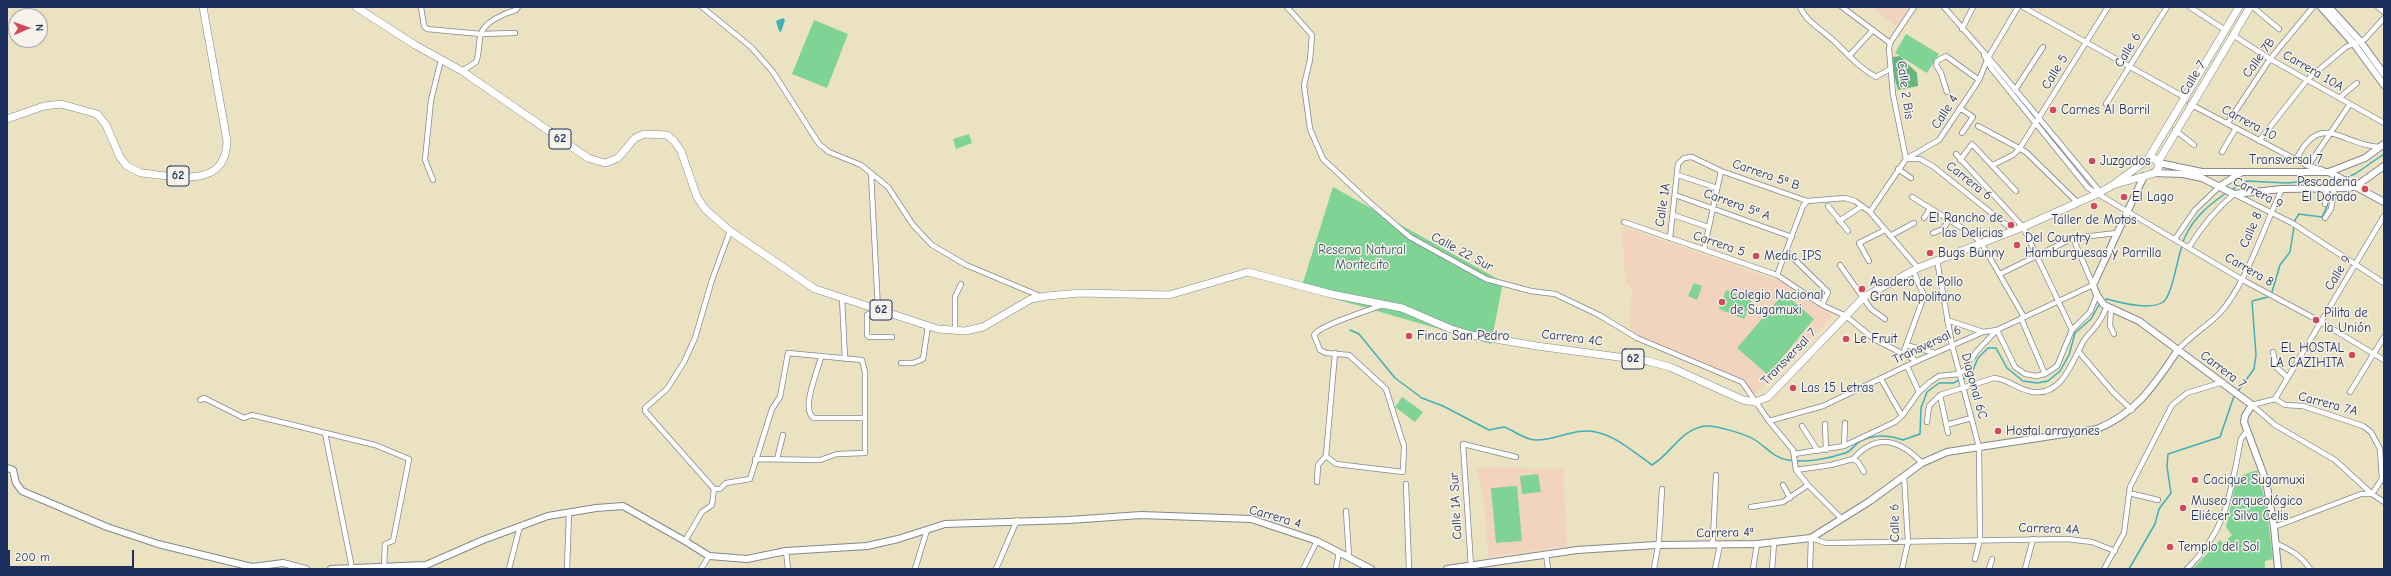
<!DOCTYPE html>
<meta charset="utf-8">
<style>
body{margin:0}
#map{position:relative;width:2391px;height:576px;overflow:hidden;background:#ebe2c1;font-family:"Comic Neue",sans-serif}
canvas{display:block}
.frame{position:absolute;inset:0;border:8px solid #1b2f5e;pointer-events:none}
.north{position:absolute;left:8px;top:8px;width:40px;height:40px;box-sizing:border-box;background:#f7f3e8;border:1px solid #9fa5b1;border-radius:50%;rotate:88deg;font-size:11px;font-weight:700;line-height:16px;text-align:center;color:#1b2f5e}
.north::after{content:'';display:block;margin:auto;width:14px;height:18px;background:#d1495b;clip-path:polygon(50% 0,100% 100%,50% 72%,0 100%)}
.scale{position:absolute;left:8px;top:550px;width:126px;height:18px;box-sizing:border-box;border:2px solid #1b2f5e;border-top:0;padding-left:5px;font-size:12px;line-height:14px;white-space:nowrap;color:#1b2f5e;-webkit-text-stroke:3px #f7f3e8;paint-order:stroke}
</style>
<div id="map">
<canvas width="2391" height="576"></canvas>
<div class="frame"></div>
<div class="north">N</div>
<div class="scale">200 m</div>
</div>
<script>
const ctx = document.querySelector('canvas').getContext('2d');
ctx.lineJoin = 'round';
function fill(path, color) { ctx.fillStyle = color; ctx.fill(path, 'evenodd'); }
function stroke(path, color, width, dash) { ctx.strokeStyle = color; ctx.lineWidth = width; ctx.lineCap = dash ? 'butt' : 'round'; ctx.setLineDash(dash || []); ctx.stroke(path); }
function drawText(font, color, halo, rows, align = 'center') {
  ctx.font = font + ' "Comic Neue",sans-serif'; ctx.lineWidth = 3; ctx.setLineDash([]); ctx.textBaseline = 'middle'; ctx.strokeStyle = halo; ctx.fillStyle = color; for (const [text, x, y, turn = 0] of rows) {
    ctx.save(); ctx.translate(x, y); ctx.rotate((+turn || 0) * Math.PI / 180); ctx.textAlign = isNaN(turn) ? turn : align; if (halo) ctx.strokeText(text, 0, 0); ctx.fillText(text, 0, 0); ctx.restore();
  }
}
fill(new Path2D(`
 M1872,7H1910L1898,28Z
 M1621,226L1782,282L1833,316L1753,396L1743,381L1661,347L1629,331L1632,289L1626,283Z
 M1476,467L1563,469L1567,546L1488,557L1484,498Z`), '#f2d4be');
fill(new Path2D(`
 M814,20L848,34L827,88L792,74Z
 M1906,34L1939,54L1927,73L1895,53Z
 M969,134L972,143L956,149L953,139Z
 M1333,187L1503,282L1491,344L1301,289Z
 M1694,283L1702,286L1697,300L1688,296Z
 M1726,290L1752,300L1744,319L1719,309Z
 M1784,293L1814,319L1768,375L1737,348Z
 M1402,397L1423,412L1415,422L1395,407Z
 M2257,470L2266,504L2273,559L2265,561V569H2193L2220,540L2223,543L2232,535L2226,527L2237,477Z
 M1538,474L1541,492L1522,494L1520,476Z
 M1517,486L1522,541L1496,543L1491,488Z`), '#7ed395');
fill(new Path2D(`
 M1900,56L1917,73L1918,86L1898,90L1893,71V57Z`), '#66b57e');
fill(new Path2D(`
 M783,18L785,20L781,32L779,31L776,21Z`), '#3fb0b7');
stroke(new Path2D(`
 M2344,178L2355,174L2384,154
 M2331,187V180
 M2231,190L2247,181L2286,183L2337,179
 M2103,301L2107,299C2121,303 2150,311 2163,302C2173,296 2178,251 2185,237C2194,217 2209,205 2226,193
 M1350,330L1359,334L1395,378L1422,398L1443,406L1489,430L1504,427C1514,430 1522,439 1535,440C1555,441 1576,427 1596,432C1616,436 1635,453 1652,465C1671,454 1681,429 1705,426C1715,425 1746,434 1755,440C1766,447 1774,458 1788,460C1805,463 1828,459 1845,453C1851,452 1854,445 1859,442C1873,434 1889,435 1903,440L1920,434L1921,408L1927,392L1939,383H1953L1971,375L1978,358L1988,348H1996L2007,368L2023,381L2037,383L2048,381L2060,371L2069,355L2075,333L2091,319L2100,303
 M2238,391L2254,369L2256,355L2252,301L2268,297L2272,292L2280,265L2290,252L2295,220L2299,214L2322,217L2327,206L2330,191
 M2129,569L2155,524L2159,509L2171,493L2167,467L2168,454L2220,437L2234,396`), '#3fb0b7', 1.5);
const street = new Path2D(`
 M421,7L424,26L427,29L481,34L515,33
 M702,7L751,47L773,72L819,144L829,152L861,165L888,187L913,225L932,245L966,265L1040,296
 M1287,7L1312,35L1310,60L1304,85L1310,129L1323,159L1369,202L1410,237L1486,279L1531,291L1555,294L1599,315L1637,338L1742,382L1769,421L1793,450L1796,470L1808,485L1842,519
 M1800,7C1807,23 1823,30 1835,42C1850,56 1858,67 1876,77L1890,69
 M1842,7L1890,43
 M1944,7L1994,64L2101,193
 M2023,7L2184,97
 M2190,7L2225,30
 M2253,7L2279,29
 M2378,7L2384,12
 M1962,29L1973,7
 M2233,35L2270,59L2384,123
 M1984,55L1991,68L2088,188L2241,279L2321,322L2384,360
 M1849,56L1873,30
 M462,71L476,62C480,52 478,43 481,34C484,22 505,13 516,10L518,7
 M2015,90L2043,47
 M1947,92L1941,73L1936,65L1937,61L1946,56L1979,80
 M2339,98L2357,83
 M2106,104L2167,7
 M2190,104L2308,166L2323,170
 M1960,108L1973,117L1962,133
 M2227,124L2270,59L2313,7
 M1978,126L2026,152L2078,203
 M2175,130L2194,145
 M2259,141L2307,80L2346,47L2365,39L2384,18
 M2222,152L2236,128
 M1956,154L2023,227L2072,330
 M1906,159L1893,94L1889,49L1890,43L1914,7
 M1908,159H1920L1934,167L2014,231
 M1960,160L1972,144L2016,191
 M2296,160C2321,108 2344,147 2381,147
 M1993,165L2013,155L2020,148L2108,7
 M2308,166L2350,104
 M1898,169L1911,178
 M871,173L878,309L867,315V335L869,337H892
 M1678,175L1717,188
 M433,180L425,160L431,100L441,60
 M1675,195L1792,237
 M1912,197L1972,234L1982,244L2024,317
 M2325,204L2327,189
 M1828,206L1848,231
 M1870,212L1906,159L1939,140L1979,80L1988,58L2018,7
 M1673,215L1708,227
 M2384,216L2275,399L2252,405L2275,425L2335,460L2372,494L2384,502
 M1924,218L1930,209
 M2325,218L2331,209L2334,189
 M1839,221L1862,206
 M1624,222L1777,275L1822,305L1846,316L1874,339L1917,361
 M1933,233L1943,229L1949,220
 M1890,236L1914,223
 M1670,238L1678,164L1684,158L1692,157L1721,171L1807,201L1845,198L1855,201L1870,212L1918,268
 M2175,239L2195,210L2220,186
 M2189,247C2202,226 2215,210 2234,194L2292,223L2384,283
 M1704,250L1721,171
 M1787,252L1828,292L1822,305
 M1937,260L1952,345L1979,447L1980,539L1975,559
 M1869,261L1859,243L1885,230
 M1840,265L1871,309L1885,319
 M2000,274L2073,238L2117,233
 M1777,275L1803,206L1807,201
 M842,298L845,359
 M2111,308L2110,326L2114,334
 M2021,318L2045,374
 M1947,320L1983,332
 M955,330V297L961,284
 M1997,330L2015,367L2025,374L2036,376L2045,374L2057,366L2072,330L2090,312L2097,295
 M1906,345L1935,353
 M2178,350C2190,336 2206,327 2219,314C2246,285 2264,226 2282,189
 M2079,352L2113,392L2132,410
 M2273,352L2276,367L2288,378
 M1903,354L1924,296L1913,270
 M821,357C818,371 800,410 814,418H865
 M901,363H913L923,359L928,326
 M1907,366L1919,392
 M1881,379L1902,416
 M2350,392L2384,337
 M1940,395L1948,433
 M2275,399L2285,405L2303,406L2363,426L2371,432L2380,449L2382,479
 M200,400L204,398L244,418L252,415L375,445L409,459L393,541L385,544L384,567
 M1769,421L1823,406L1917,361L1983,332L1997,330L2093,285L2073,238
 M1927,422L1929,406L1940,395L1994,378C2006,378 2018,390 2033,392C2062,396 2072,362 2083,342C2087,335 2094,330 2098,323C2102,318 2104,312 2107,307
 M1825,424L1826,450
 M1946,425L1971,418
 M1802,426L1818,451
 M325,433L352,568
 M1844,446L1845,423
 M1794,454L1844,446L1895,422L1902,416L1919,392L1930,382L1939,376L1959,374L1966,369L1976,352L1997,330
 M1326,456L1336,464L1403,472L1404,446L1386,389L1349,355L1326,353L1320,350L1314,335C1320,325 1369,310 1383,305
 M1326,456L1335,353
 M777,459L783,435
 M1853,459C1877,432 1900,440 1922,463
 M1796,470L1831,465L1853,459L1858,462L1864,472
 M1317,482L1318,465L1326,456
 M1406,484L1409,569
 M1783,485L1790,498
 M714,489H720L726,483L750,479L772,409L780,397L788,353L862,360L865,372V453L837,454L820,460L755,459
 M2129,493L2158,500
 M1751,507L1783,502L1808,485
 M1346,511L1349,557
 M2274,527L2361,494H2372L2382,479
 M685,541L702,512L712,505L714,489L645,411V408L667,389L684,362L695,338L712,280L730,231
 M2275,543C2289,549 2302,556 2310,569
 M1711,545L1713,540L1716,475
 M786,551L788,569
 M1546,554L1548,569
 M1471,566L1463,444L1516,457
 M509,569L520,526
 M567,569L569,512
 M701,569L709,556
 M915,569L927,530
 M996,569L1017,520
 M1303,569L1317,541
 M1336,569L1339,552
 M1654,569L1659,540L1662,489
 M1715,569L1720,545
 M1753,569L1757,544
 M1772,569L1774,543
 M1810,569L1811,538L1826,543L2067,539L2092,542L2115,551
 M1902,569L1908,542L1904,476
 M1989,569L1992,559
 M2025,569L2033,539
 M2104,569L2124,533L2130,487L2172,405L2187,393L2223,382
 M2187,569C2228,529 2230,493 2241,439L2246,432`);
const secondary = new Path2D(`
 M2321,7L2354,44L2384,85
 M2329,7L2360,41L2384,74
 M2159,163L2202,172H2329L2365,158L2384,144
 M2329,172L2384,202
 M2153,173L2183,174L2202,178L2234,194L2282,189L2349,188L2356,186L2384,166
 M2144,176L2093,285L2097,295L2104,305L2139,321L2252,405L2245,416L2244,422L2266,481L2274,527L2278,569
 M2220,186L2242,172
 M7,468L13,470L16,483L22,491L107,527L158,544L252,567L283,563L306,569
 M331,569L426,565L483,540L548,516L596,508L623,506L685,541L709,556L747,559L786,551L867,546L898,539L945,524L1069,520L1141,515L1251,519L1317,541L1371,569
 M1447,569L1577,550L1656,545L1757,544L1811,538L1870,501L1922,463L1947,452L2097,429C2138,412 2154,385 2178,350`);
const primary = new Path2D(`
 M356,7L415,45L462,71L588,158L605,163L611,161L618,158L635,138L644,134L667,135L674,141L681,151L697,197L705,209L730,231L815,289L938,329L965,331L983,327L1031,299L1047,296L1080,293L1169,295L1248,272L1331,294L1402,308L1451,329L1471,335L1537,346L1648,361L1670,367L1743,400L1755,402L1768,397L1864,297L1918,268L2023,227L2097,194L2113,185L2148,159L2154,158L2158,162L2159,167L2155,173L2113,185
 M7,119L44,106L61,104L97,114L106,125L120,157L127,166L141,173C175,176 226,190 227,141L203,7
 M2148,159L2239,7
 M2158,162L2250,7`);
stroke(street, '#838890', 6);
stroke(secondary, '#838890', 8);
stroke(primary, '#838890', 8);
stroke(street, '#fff', 4.5);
stroke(secondary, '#fff', 6);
stroke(primary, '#fff', 7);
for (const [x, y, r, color] of [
 [2053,110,4,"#d1495b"],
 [2092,161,4,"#d1495b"],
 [2365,189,4,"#d1495b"],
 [2124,197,4,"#d1495b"],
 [2094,206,4,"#d1495b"],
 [2011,225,4,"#d1495b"],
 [2017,245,4,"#d1495b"],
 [1930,253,4,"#d1495b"],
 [1756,256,4,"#d1495b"],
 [1862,289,4,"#d1495b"],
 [1722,302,4,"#d1495b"],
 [2316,320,4,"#d1495b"],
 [1409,336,4,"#d1495b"],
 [1846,339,4,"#d1495b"],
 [2352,355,4,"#d1495b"],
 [1793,388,4,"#d1495b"],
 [1998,431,4,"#d1495b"],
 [2195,480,4,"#d1495b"],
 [2183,508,4,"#d1495b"],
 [2170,547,4,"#d1495b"]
]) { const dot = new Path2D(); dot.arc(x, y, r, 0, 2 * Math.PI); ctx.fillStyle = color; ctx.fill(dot); stroke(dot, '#f7f3e8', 1.5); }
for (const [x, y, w] of [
 [560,139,22],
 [178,176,22],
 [881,310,22],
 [1633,359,22]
]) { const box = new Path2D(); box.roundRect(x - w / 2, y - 10, w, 20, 3); ctx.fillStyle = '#f7f3e8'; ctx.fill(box); stroke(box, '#1b2f5e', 1); }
drawText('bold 12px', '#1b2f5e', null, [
 ["62",560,139],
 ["62",178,176],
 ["62",881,310],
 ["62",1633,359]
]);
drawText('13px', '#1b2f5e', '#f7f3e8', [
 ["Calle 6",2128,50,-58],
 ["Calle 7B",2259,58,-54],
 ["Carrera 10A",2313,71,30],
 ["Calle 5",2055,72,-58],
 ["Calle 7",2193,78,-58],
 ["Calle 2 Bis",1905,90,82],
 ["Calle 4",1945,112,-57],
 ["Carrera 10",2249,123,28],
 ["Transversal 7",2286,160],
 ["Carrera 5ª B",1766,175,19],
 ["Carrera 6",1969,181,38],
 ["Carrera 9",2258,193,27],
 ["Calle 1A",1663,205,-82],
 ["Carrera 5ª A",1737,205,20],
 ["Calle 8",2251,230,-66],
 ["Carrera 5",1719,244,19],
 ["Calle 22 Sur",1462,252,28],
 ["Carrera 8",2249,270,30],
 ["Calle 9",2338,273,-59],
 ["Carrera 4C",1572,338,7],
 ["Transversal 6",1927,345,-25],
 ["Transversal 7",1789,357,-46],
 ["Carrera 7",2223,370,37],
 ["Diagonal 6C",1974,386,75],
 ["Carrera 7A",2328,404,15],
 ["Calle 1A Sur",1456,506,-93],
 ["Carrera 4",1275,517,16],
 ["Calle 6",1895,523,-91],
 ["Carrera 4A",2049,529,2],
 ["Carrera 4ª",1725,533,-1]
]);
drawText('13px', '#1b2f5e', '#f7f3e8', [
 ["Carnes Al Barril",2061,110],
 ["Juzgados",2100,161],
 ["Pescaderia",2357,182,"right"],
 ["El Dorado",2357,197,"right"],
 ["El Lago",2132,197],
 ["El Rancho de",2003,218,"right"],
 ["las Delicias",2003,233,"right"],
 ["Taller de Motos",2094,220,"center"],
 ["Del Country",2025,238],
 ["Hamburguesas y Parrilla",2025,253],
 ["Bugs Bunny",1938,253],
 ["Medic IPS",1764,256],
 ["Asadero de Pollo",1870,282],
 ["Gran Napolitano",1870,297],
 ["Colegio Nacional",1730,295],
 ["de Sugamuxi",1730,310],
 ["Pilita de",2324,313],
 ["la Unión",2324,328],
 ["Finca San Pedro",1417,336],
 ["Le Fruit",1854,339],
 ["EL HOSTAL",2344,348,"right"],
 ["LA CAZIHITA",2344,363,"right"],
 ["Las 15 Letras",1801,388],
 ["Hostal arrayanes",2006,431],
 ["Cacique Sugamuxi",2203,480],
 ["Museo arqueológico",2191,501],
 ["Eliécer Silva Celis",2191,516],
 ["Templo del Sol",2178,547]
], 'left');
drawText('13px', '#34586c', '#f7f3e8', [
 ["Reserva Natural",1362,250],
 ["Montecito",1362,265]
]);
</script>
